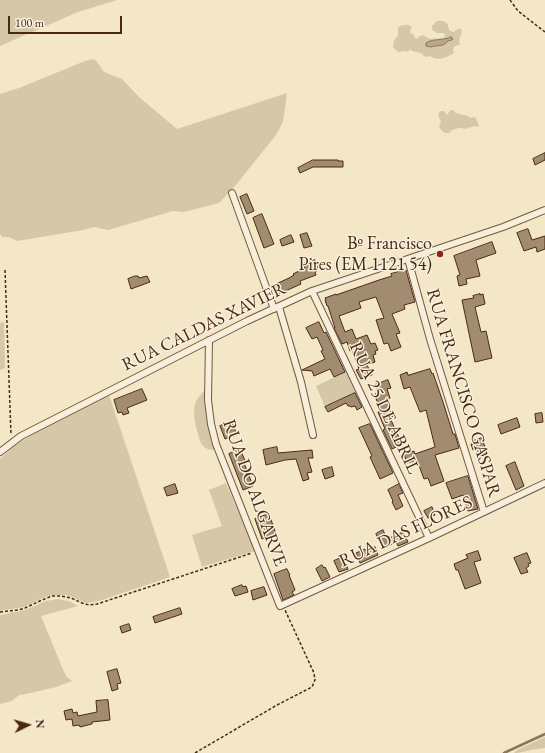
<!DOCTYPE html>
<meta charset="utf-8">
<style>
body{margin:0}
#map{position:relative;width:545px;height:753px;overflow:hidden;background:#f3e7c7;font-family:"EB Garamond",serif}
canvas{display:block}
.north{position:absolute;left:8px;top:705px;width:40px;height:40px;-webkit-text-stroke:3px #f7efdb;paint-order:stroke;rotate:85deg;font-size:11px;font-weight:700;line-height:16px;text-align:center;color:#4a2913}
.north::after{content:'';display:block;margin:auto;width:14px;height:18px;background:#4a2913;clip-path:polygon(50% 0,100% 100%,50% 72%,0 100%)}
.scale{position:absolute;left:8px;top:16px;width:114px;height:18px;box-sizing:border-box;border:2px solid #4a2913;border-top:0;padding-left:5px;font-size:12px;line-height:14px;white-space:nowrap;color:#4a2913;-webkit-text-stroke:3px #f7efdb;paint-order:stroke}
</style>
<div id="map">
<canvas width="545" height="753"></canvas>
<div class="north">N</div>
<div class="scale">100 m</div>
</div>
<script>
const ctx = document.querySelector('canvas').getContext('2d');
ctx.lineJoin = 'round';
function fill(path, color) { ctx.fillStyle = color; ctx.fill(path, 'evenodd'); }
function stroke(path, color, width, dash) { ctx.strokeStyle = color; ctx.lineWidth = width; ctx.lineCap = dash ? 'butt' : 'round'; ctx.setLineDash(dash || []); ctx.stroke(path); }
function drawText(font, color, halo, rows, align = 'center') {
  ctx.font = font + ' "EB Garamond",serif'; ctx.lineWidth = 3; ctx.setLineDash([]); ctx.textBaseline = 'middle'; ctx.strokeStyle = halo; ctx.fillStyle = color; for (const [text, x, y, turn = 0] of rows) {
    ctx.save(); ctx.translate(x, y); ctx.rotate((+turn || 0) * Math.PI / 180); ctx.textAlign = isNaN(turn) ? turn : align; if (halo) ctx.strokeText(text, 0, 0); ctx.fillText(text, 0, 0); ctx.restore();
  }
}
fill(new Path2D(`
 M0,0H117L78,12L0,46Z
 M437,21H443L448,24V27L450,31L454,32L456,30L460,28L462,31L459,41L460,44L454,47L453,50L454,53C447,57 438,62 430,56L425,57L421,53L412,51L410,49L408,52L406,51L398,52L393,47C394,43 393,39 398,36V27C403,25 409,23 412,28L410,30L411,34H413L416,39L418,38L419,36H421L423,35L430,39C435,38 440,39 445,37V34L442,33H437L432,30V26ZM451,37L452,40C449,41 447,43 444,45C440,46 435,46 431,47L426,46L434,40L448,39Z
 M94,59L98,63L103,71L111,75L122,79L139,97L177,129L287,93L284,116L282,124L276,135L235,186L219,203L184,212L173,211L108,230L94,227L83,230L17,241L9,237H2L0,234V94L19,88L85,61Z
 M451,110H453C459,117 465,113 471,118L472,117L476,118L479,126L477,127L474,126L472,127C470,127 468,128 465,129C464,129 463,128 462,128C457,128 452,129 449,133C444,134 441,130 439,126L441,122L438,114L441,111H444L447,115L449,112Z
 M4,322L5,368L0,370V323Z
 M346,372L356,393L325,407L316,386Z
 M206,388L208,425L215,450C208,450 204,448 201,443C197,432 191,412 196,401C199,396 203,393 206,388Z
 M109,395L170,577L99,601L86,603L66,595H55L45,597L24,607L0,611V459L13,447L44,427Z
 M226,483L255,551L202,567L192,535L222,526L209,490Z
 M58,599L69,601L78,606L41,616L64,672L67,677L72,681L56,687L26,694L19,695L12,701L0,704V615L25,610L46,601Z
 M545,737V748C540,749 536,749 531,750C525,751 521,753 514,753L517,750Z`), '#d6c7a8');
const water = new Path2D(`
 M451,37L453,39L452,40L448,41C444,47 437,45 431,47L426,46V43C434,38 443,41 451,37Z`);
fill(water, '#baa68a');
stroke(water, '#8d745a', 1);
stroke(new Path2D(`
 M504,753L545,734`), '#8d745a', 2.5);
const building = new Path2D(`
 M545,153V160L535,165L533,159Z
 M313,160H338V161H343V167H313L300,173L298,168Z
 M247,194L254,211L247,214L240,197Z
 M262,214L274,244L264,248L253,218Z
 M528,229L532,240L545,236V249L537,252L536,247L524,251L517,233Z
 M307,233L312,246L304,248L300,235Z
 M291,235L294,242L282,246L280,240Z
 M492,242L496,253L476,260L480,276L466,279L467,284L459,286L457,276L460,275L454,256Z
 M315,260L318,269H317V271L315,272L316,275L300,281L301,284L279,294L274,285L289,278L294,275L293,274L305,268L303,264Z
 M406,270L415,302L404,305L405,309L392,314L400,333L396,334L401,347L391,351L388,343L384,344L376,320L384,318L376,297L359,302L361,308L339,316L345,332L352,329L356,339L367,335L371,344L375,343L378,350L375,351L376,354L373,355L375,362L367,365L372,375L361,379L356,370L359,369L352,350L350,351L347,342L342,344L334,328H335L328,306H327L325,300H326L325,298L336,294V295L379,280L392,276L391,274Z
 M135,276H138L139,278L147,276L150,282L131,289L128,279Z
 M480,294V295L483,294L485,304L475,307L481,332L486,331L492,358L475,362L462,300L474,298L473,296Z
 M319,322L324,333L326,332L345,372L334,377L330,369L314,376L312,371L302,370L325,359L321,351L323,350L317,337L312,339L306,328Z
 M430,369L432,374L433,373L443,402L453,434H455L459,448L435,455L444,481L431,486L428,478L424,479L417,460L407,463L404,454L414,451L415,454L435,447L426,410L420,412L410,387L404,389L400,375L407,372L408,375Z
 M388,380L391,388L387,389L390,398L386,400L393,416L390,418L402,444L392,449L383,430L385,429L378,412L380,411L375,395H376L375,394L378,393L375,385Z
 M142,389L147,400L127,408L129,413L123,415L122,412L118,413L114,400Z
 M355,393L362,407L357,410L355,406L351,407L350,406H348L346,403L328,412L325,407Z
 M542,413L543,422L536,423L535,414Z
 M517,418L520,427L501,434L498,425Z
 M232,422L237,435L225,439L220,426Z
 M370,424L393,473L380,479L370,457L372,456L359,428Z
 M482,438L487,454L478,457L476,449L473,450L471,444H474L473,441Z
 M277,447L278,453L312,450L313,458H308L312,472L307,473L309,479L303,481L296,459L285,460L266,465L263,450Z
 M240,449L246,463H244L253,486L243,490L229,454Z
 M515,462L524,486L516,490L506,466Z
 M332,467L334,476L325,479L322,470Z
 M468,476L478,509L468,511L463,495L452,499L446,483Z
 M175,484L178,493L167,496L164,488Z
 M399,484L403,493L398,495L403,506L396,510L392,502L393,501L388,490Z
 M432,507L435,515L428,518L424,511Z
 M269,514L276,534L262,539L255,519Z
 M383,530L387,539L403,532L408,542L398,546L396,542L383,549L376,534Z
 M375,547L378,555L360,563L356,553L365,549L366,551Z
 M478,551L481,560L474,562L481,583L465,589L458,570H456L454,564L468,558L466,555Z
 M527,553L531,563L528,564L529,566L526,568L528,572L521,574L514,558Z
 M343,557L348,569L339,572L334,561Z
 M322,565L324,568L325,567L330,577L322,581L316,569Z
 M287,569L290,575H289L295,590L292,592L294,595L283,600L274,574Z
 M242,585L243,587L246,586L248,592L235,596L232,589Z
 M264,587L267,595L253,600L251,591Z
 M180,608L182,614L155,623L153,617Z
 M129,624L131,630L122,633L120,627Z
 M117,669L121,683L117,684L118,689L112,691L107,672Z
 M108,700L110,720L92,722V724L80,727L79,725L73,726L72,719L66,720L64,711L72,709L73,713L77,712L78,716L97,712L96,701Z`);
fill(building, '#a28c71');
stroke(building, '#4a2913', 1);
const street = new Path2D(`
 M232,193L274,309
 M408,259L430,339L484,512
 M312,291L429,538
 M279,307L301,382L313,435
 M209,340L208,400L211,424L216,444L280,606L429,538L545,483
 M0,452L21,436L247,321L312,291L503,227L545,210`);
stroke(street, '#745840', 8);
stroke(new Path2D(`
 M510,0L518,11L545,32
 M5,270L11,435
 M0,612L18,610L25,608L42,600L52,596H61L71,598L82,603L89,605L97,604L252,553
 M195,753L277,705L312,687L315,680L314,673L285,610`), '#4a2913', 1.5, [3, 2]);
stroke(street, '#f7efdb', 6);
for (const [x, y, r, color] of [
 [440,254,4,"#8f2418"]
]) { const dot = new Path2D(); dot.arc(x, y, r, 0, 2 * Math.PI); ctx.fillStyle = color; ctx.fill(dot); stroke(dot, '#f7efdb', 1.5); }
drawText('18px', '#4a2913', '#f7efdb', [
 ["Bº Francisco",432,244],
 ["Pires (EM 1121 54)",432,265]
], 'right');
drawText('18px', '#4a2913', '#f7efdb', [
 ["RUA CALDAS XAVIER",204,327,-26],
 ["RUA FRANCISCO GASPAR",463,393,73],
 ["RUA 25 DE ABRIL",384,408,65],
 ["RUA DO ALGARVE",254,493,70],
 ["RUA DAS FLORES",406,532,-25]
]);
</script>
